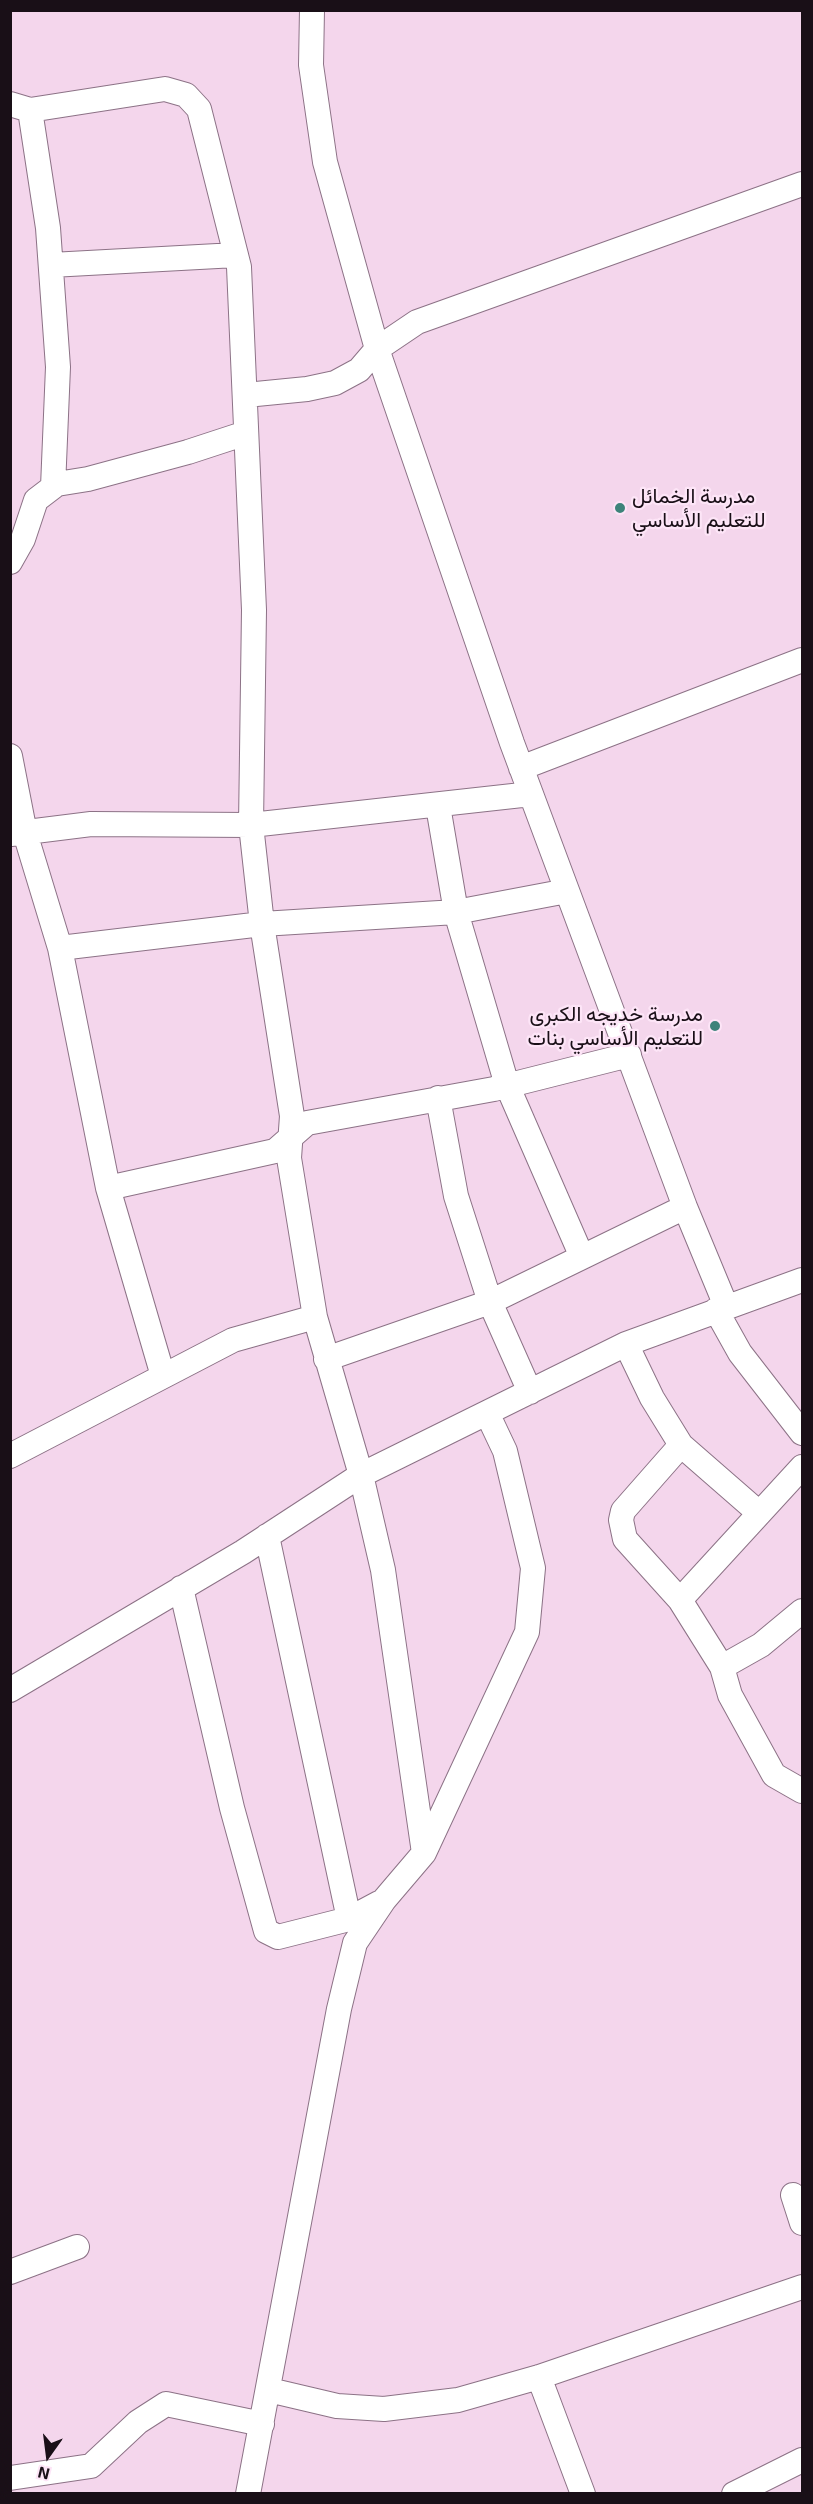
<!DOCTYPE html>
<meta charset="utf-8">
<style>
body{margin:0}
#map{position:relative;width:813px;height:2504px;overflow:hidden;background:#f4d6ec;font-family:"Exo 2",sans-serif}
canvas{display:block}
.frame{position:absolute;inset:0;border:12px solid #190f17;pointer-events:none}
.north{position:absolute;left:18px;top:2426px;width:60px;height:60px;-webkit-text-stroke:4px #fde5f7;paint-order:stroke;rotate:194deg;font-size:16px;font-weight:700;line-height:24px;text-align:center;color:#190f17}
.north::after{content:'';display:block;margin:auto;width:21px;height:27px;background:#190f17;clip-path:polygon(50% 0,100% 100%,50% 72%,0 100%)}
</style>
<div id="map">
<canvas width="813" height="2504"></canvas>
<div class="frame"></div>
<div class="north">N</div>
</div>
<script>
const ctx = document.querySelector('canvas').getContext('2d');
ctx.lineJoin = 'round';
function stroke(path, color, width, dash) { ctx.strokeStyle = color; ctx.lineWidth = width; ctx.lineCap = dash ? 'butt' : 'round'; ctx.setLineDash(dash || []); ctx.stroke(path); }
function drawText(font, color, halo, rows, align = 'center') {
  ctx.font = font + ' "Exo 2",Vazirmatn,sans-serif'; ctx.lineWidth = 4.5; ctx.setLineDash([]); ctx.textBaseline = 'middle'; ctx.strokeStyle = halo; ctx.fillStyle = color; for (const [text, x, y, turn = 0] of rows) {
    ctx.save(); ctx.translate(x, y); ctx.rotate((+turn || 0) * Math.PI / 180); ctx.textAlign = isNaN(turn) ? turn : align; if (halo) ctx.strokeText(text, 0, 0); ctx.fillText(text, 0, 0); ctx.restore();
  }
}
const minor = new Path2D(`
 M312,10L311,65L325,162L377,349L512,743L685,1207L726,1306
 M10,104L30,110L165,89L186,95L199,109L239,267L254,610L251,825L262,924L292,1116L289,1158L315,1317L361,1475L383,1570L424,1853
 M30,110L48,228L58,367L53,487
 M51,265L236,255
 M246,395L307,389L335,383L359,370L377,349L417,322L802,184
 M10,562L23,539L36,500L57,484L88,479L188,452L246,433
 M10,756L25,833L60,948L108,1188L163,1376
 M521,768L802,660
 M438,806L456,912L507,1085L582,1257
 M11,834L91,824L251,825L531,794
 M60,948L262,924L456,912L567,891
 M438,1098L456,1196L490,1302L530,1392
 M108,1188L275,1151L307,1123L494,1089L629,1055
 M716,1310L740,1353L802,1433
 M626,1344L652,1398L681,1445L759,1513
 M326,1359L490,1302L685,1207
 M681,1445L623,1511L621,1520L625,1539L680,1600L722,1667L730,1695L774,1775L802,1791
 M10,1456L233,1340L315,1317
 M267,1536L349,1919
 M181,1588L232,1808L266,1931L278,1937L349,1919L379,1903
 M680,1600L802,1467
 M722,1667L761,1645L802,1611
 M10,1690L243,1552L361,1475L626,1344L802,1280
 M793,2195L802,2223
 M10,2272L77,2247
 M539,2377L583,2494
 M269,2390L337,2406L384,2409L458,2400L539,2377L802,2287
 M10,2478L91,2466L138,2422L166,2404L262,2424
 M248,2494L339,2009L355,1943L384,1900L424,1853L527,1632L533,1568L505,1451L487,1413
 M734,2494L802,2460`);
stroke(minor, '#8c7286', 26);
stroke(minor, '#fff', 24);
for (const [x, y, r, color] of [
 [620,508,6,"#3d837a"],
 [715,1026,6,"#3d837a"]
]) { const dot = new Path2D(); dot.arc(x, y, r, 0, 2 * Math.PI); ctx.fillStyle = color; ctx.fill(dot); stroke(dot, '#fde5f7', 2); }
drawText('21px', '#190f17', '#fde5f7', [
 ["مدرسة الخمائل",632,496],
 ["للتعليم الأساسي",632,520],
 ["مدرسة خديجه الكبرى",703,1014,"right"],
 ["للتعليم الأساسي بنات",703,1038,"right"]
], 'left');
</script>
